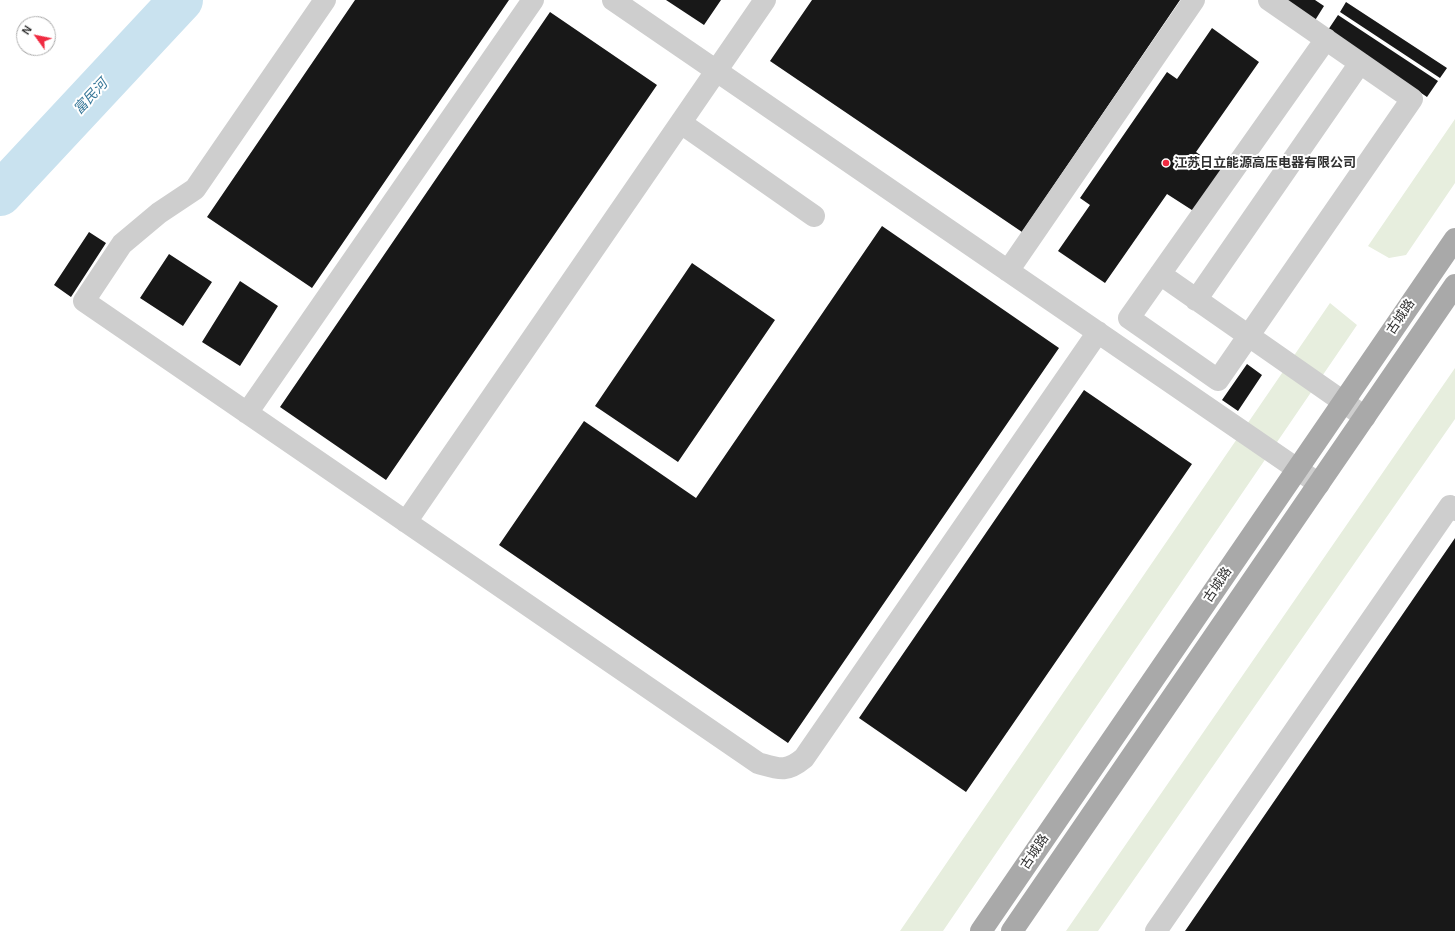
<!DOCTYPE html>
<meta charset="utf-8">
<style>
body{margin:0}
#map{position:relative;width:1455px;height:931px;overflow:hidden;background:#fff;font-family:Arial,sans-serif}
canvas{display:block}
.north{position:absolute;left:16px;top:16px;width:40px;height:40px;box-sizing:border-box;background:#fff;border:1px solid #adadad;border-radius:50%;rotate:303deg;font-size:11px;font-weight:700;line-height:16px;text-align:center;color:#313131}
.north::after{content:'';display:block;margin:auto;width:14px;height:18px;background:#f02a41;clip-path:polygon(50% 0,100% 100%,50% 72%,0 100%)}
</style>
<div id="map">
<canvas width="1455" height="931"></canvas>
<div class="north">N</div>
</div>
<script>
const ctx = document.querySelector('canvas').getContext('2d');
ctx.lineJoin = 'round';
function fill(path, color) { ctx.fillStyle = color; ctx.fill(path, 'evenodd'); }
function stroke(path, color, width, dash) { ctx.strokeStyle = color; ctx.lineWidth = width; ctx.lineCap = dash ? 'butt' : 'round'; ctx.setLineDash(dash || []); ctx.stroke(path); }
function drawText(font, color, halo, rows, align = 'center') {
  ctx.font = font + ' Arial,"Noto Sans SC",sans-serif'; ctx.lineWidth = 4; ctx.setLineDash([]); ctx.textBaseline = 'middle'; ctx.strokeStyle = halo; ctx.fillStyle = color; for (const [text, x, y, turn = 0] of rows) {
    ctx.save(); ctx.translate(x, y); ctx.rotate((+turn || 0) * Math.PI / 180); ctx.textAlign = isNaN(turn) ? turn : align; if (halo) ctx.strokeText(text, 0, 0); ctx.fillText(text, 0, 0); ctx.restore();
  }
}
fill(new Path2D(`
 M1455,119V183L1406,255L1389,258L1368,246Z
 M1330,303L1357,325L943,931H900Z
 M1455,368V419L1098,931H1066Z`), '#e7eede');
stroke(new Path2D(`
 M0,194L181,0`), '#c9e2ef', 44);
fill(new Path2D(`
 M355,0H509L312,288L207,217Z
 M666,0H721L704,25Z
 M812,0H1180L1022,232L770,61Z
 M1281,0H1315L1324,6L1314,22Z
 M1346,2L1447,68L1440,78L1340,12Z
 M550,12L657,85L386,480L280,407Z
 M1338,15L1438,81L1427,97L1328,30Z
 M1212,28L1259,62L1196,152L1223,171L1195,212L1167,194L1105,283L1058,251L1090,205L1080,198L1167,72L1177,79Z
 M882,226L1059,348L788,743L499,545L584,421L696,498Z
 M89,232L106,243L71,297L54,285Z
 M169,254L212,282L183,326L140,298Z
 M692,263L775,320L678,462L595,406Z
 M240,281L278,306L240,366L202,342Z
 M1247,364L1262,375L1238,411L1222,400Z
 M1084,390L1192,464L966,792L859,718Z
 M1455,538V931H1185Z`), '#181818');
stroke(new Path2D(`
 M325,0L195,189L159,213L122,244L84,301L758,763C779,769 786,773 804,758L1098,332
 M613,0L1319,484
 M1269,0L1412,99L1218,380L1129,318L1326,39
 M681,123L814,216
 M1008,271L1194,0
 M1160,274L1365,417
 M1196,300L1360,63
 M247,413L533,0
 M406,522L765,0
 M1156,931L1450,506L1455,510`), '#cecece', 22);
stroke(new Path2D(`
 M981,931L1455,239
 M1012,931L1455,285`), '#a9a9a9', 22);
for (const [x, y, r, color] of [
 [1166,163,4,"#f02a41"]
]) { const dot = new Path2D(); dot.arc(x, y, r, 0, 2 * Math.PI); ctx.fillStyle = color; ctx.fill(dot); stroke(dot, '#fff', 1.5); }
drawText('bold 13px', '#313131', '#fff', [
 ["江苏日立能源高压电器有限公司",1174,163]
], 'left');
drawText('13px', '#313131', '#fff', [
 ["古城路",1401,317,-56],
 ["古城路",1218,585,-56],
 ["古城路",1035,852,-56]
]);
drawText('italic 14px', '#387899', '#fff', [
 ["富民河",91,97,-47]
]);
</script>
